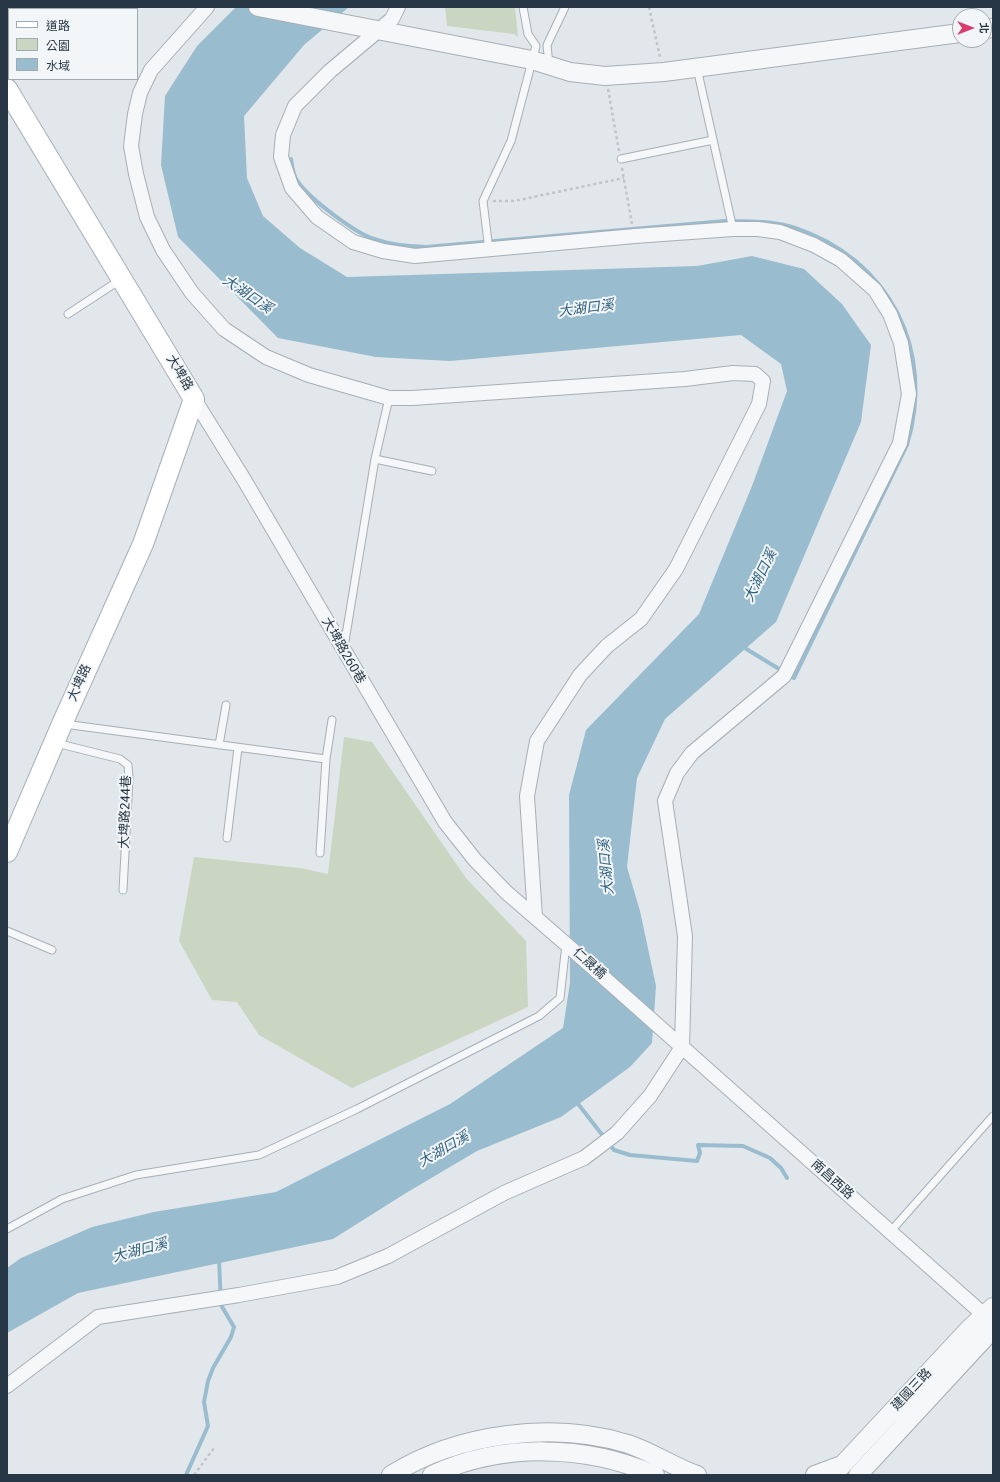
<!DOCTYPE html>
<meta charset="utf-8">
<style>
body{margin:0}
#map{position:relative;width:1000px;height:1482px;overflow:hidden;background:#e2e7ec;font-family:Roboto,"Noto Sans TC",sans-serif}
canvas{display:block}
.frame{position:absolute;inset:0;border:8px solid #283745;pointer-events:none}
.legend{position:absolute;left:8px;top:8px;width:130px;height:72px;box-sizing:border-box;background:#f2f6f8;border:1px solid #a1aab0;margin:0;padding:5px 7px;list-style:none;font-size:12px;color:#283745}
.legend li{display:flex;align-items:center;gap:8px;height:20px}
.legend b{width:20px;border:1px solid #a1aab0}
.north{position:absolute;left:952px;top:8px;width:40px;height:40px;box-sizing:border-box;background:#f2f6f8;border:1px solid #a1aab0;border-radius:50%;rotate:90deg;font-size:11px;font-weight:700;line-height:16px;text-align:center;color:#283745}
.north::after{content:'';display:block;margin:auto;width:14px;height:18px;background:#db3c6e;clip-path:polygon(50% 0,100% 100%,50% 72%,0 100%)}
</style>
<div id="map">
<canvas width="1000" height="1482"></canvas>
<div class="frame"></div>
<ul class="legend">
<li><b style="height:5px;background:#fff"></b>道路</li>
<li><b style="height:11px;background:#cad6c2"></b>公園</li>
<li><b style="height:11px;background:#9abccf"></b>水域</li>
</ul>
<div class="north">北</div>
</div>
<script>
const ctx = document.querySelector('canvas').getContext('2d');
ctx.lineJoin = 'round';
function fill(path, color) { ctx.fillStyle = color; ctx.fill(path, 'evenodd'); }
function stroke(path, color, width, dash) { ctx.strokeStyle = color; ctx.lineWidth = width; ctx.lineCap = dash ? 'butt' : 'round'; ctx.setLineDash(dash || []); ctx.stroke(path); }
function drawText(font, color, halo, rows, align = 'center') {
  ctx.font = font + ' Roboto,"Noto Sans TC",sans-serif'; ctx.lineWidth = 4; ctx.setLineDash([]); ctx.textBaseline = 'middle'; ctx.strokeStyle = halo; ctx.fillStyle = color; for (const [text, x, y, turn = 0] of rows) {
    ctx.save(); ctx.translate(x, y); ctx.rotate((+turn || 0) * Math.PI / 180); ctx.textAlign = isNaN(turn) ? turn : align; if (halo) ctx.strokeText(text, 0, 0); ctx.fillText(text, 0, 0); ctx.restore();
  }
}
fill(new Path2D(`
 M445,7H515L518,37L514,34L447,26Z
 M344,737L372,742L466,878L526,941L528,1007L352,1088L259,1035L237,1002L212,1000L179,941L194,857L300,868L328,874Z`), '#cad6c2');
fill(new Path2D(`
 M236,7H349L304,45L244,116L247,178L263,216L300,248L347,277L697,266L752,256L804,269L842,304L871,345L861,422L776,622L665,719L637,778L627,867L640,911L656,986L652,1043L630,1067L561,1117L477,1151L406,1193L333,1239L78,1293L7,1333V1268L21,1258L92,1227L154,1212L276,1192L450,1104L563,1028L570,983L569,795L586,730L699,614L752,486L787,391L781,364L741,335L450,361L376,357L278,338L178,237L161,165L165,96L197,46Z`), '#9abccf');
stroke(new Path2D(`
 M291,159C292,166 293,176 298,182C310,199 355,233 374,239C391,245 408,246 426,247L725,221C748,222 773,220 795,228C889,259 936,350 907,445L794,678L743,647
 M575,1100L614,1150L630,1155L697,1161L700,1153L698,1145L743,1146L770,1158L781,1168L787,1178
 M186,1475L208,1426L204,1402L208,1381L213,1368L231,1337L234,1327L221,1305L219,1259`), '#9abccf', 4);
const service = new Path2D(`
 M549,65L547,45L565,7
 M697,68L733,229
 M621,159L713,140
 M489,250L483,201L511,141L536,46L528,34L523,7
 M68,314L120,280
 M375,459L432,471
 M344,647L375,459L389,398
 M64,724L326,759L320,853
 M56,743L120,759L128,765L129,778L123,890
 M219,745L226,705
 M326,759L332,720
 M227,838L238,748
 M7,931L52,950
 M7,1229L62,1199L136,1175L259,1155L357,1109L539,1016L560,998L566,944
 M890,1232L993,1116`);
const minor = new Path2D(`
 M207,7L151,70L140,93L135,114L131,146L136,174L147,217L163,250L192,293L224,329L266,357L309,375L389,398H413L685,379L733,373L755,374L763,381L759,404L676,569L641,619L607,646L580,675L537,741L527,796L535,917
 M194,399L243,478L445,822L475,860L506,892L566,944L992,1322
 M7,1386L98,1317L239,1295L337,1277L388,1256L504,1193L584,1158L617,1133L650,1096L682,1047L685,936L665,801L677,773L692,753L784,676L900,443L909,394L901,343L890,314L875,290L841,260L814,245L780,232L758,229H733L635,236L415,256L383,251L353,242L317,217L292,188L281,157L283,135L295,106L330,71L392,19L398,7`);
const tertiary = new Path2D(`
 M258,7L532,60L570,72L605,76L664,72L960,33
 M984,29L993,28
 M391,1475C458,1433 552,1421 628,1444C652,1452 674,1467 697,1475
 M432,1475C501,1443 586,1444 655,1475
 M815,1475L842,1465
 M833,1475L969,1329L993,1307
 M858,1475L993,1329`);
const secondary = new Path2D(`
 M7,89L194,399L143,544L62,724L7,852`);
stroke(service, '#a6afb7', 9);
stroke(minor, '#a6afb7', 16);
stroke(tertiary, '#a6afb7', 20);
stroke(secondary, '#a6afb7', 22);
stroke(new Path2D(`
 M649,7L660,57
 M608,89L619,151
 M622,168L632,224
 M493,201H514L624,178
 M194,1475L214,1448`), '#c0c5ca', 2.5, [3, 3]);
stroke(service, '#f5f7f9', 7);
stroke(minor, '#f5f7f9', 14);
stroke(tertiary, '#f5f7f9', 18);
stroke(secondary, '#fff', 20);
drawText('13px', '#283745', '#f2f6f8', [
 ["大埤路",179,373,59],
 ["大埤路260巷",343,651,60],
 ["大埤路",80,683,-66],
 ["大埤路244巷",126,812,-88],
 ["仁晟橋",589,964,42],
 ["南昌西路",832,1180,42],
 ["建國三路",912,1390,-47]
]);
drawText('italic 14px', '#2e5f7d', '#f2f6f8', [
 ["大湖口溪",247,295,34],
 ["大湖口溪",586,309,-7],
 ["大湖口溪",761,576,-64],
 ["大湖口溪",607,867,-95],
 ["大湖口溪",444,1150,-30],
 ["大湖口溪",140,1251,-15]
]);
</script>
